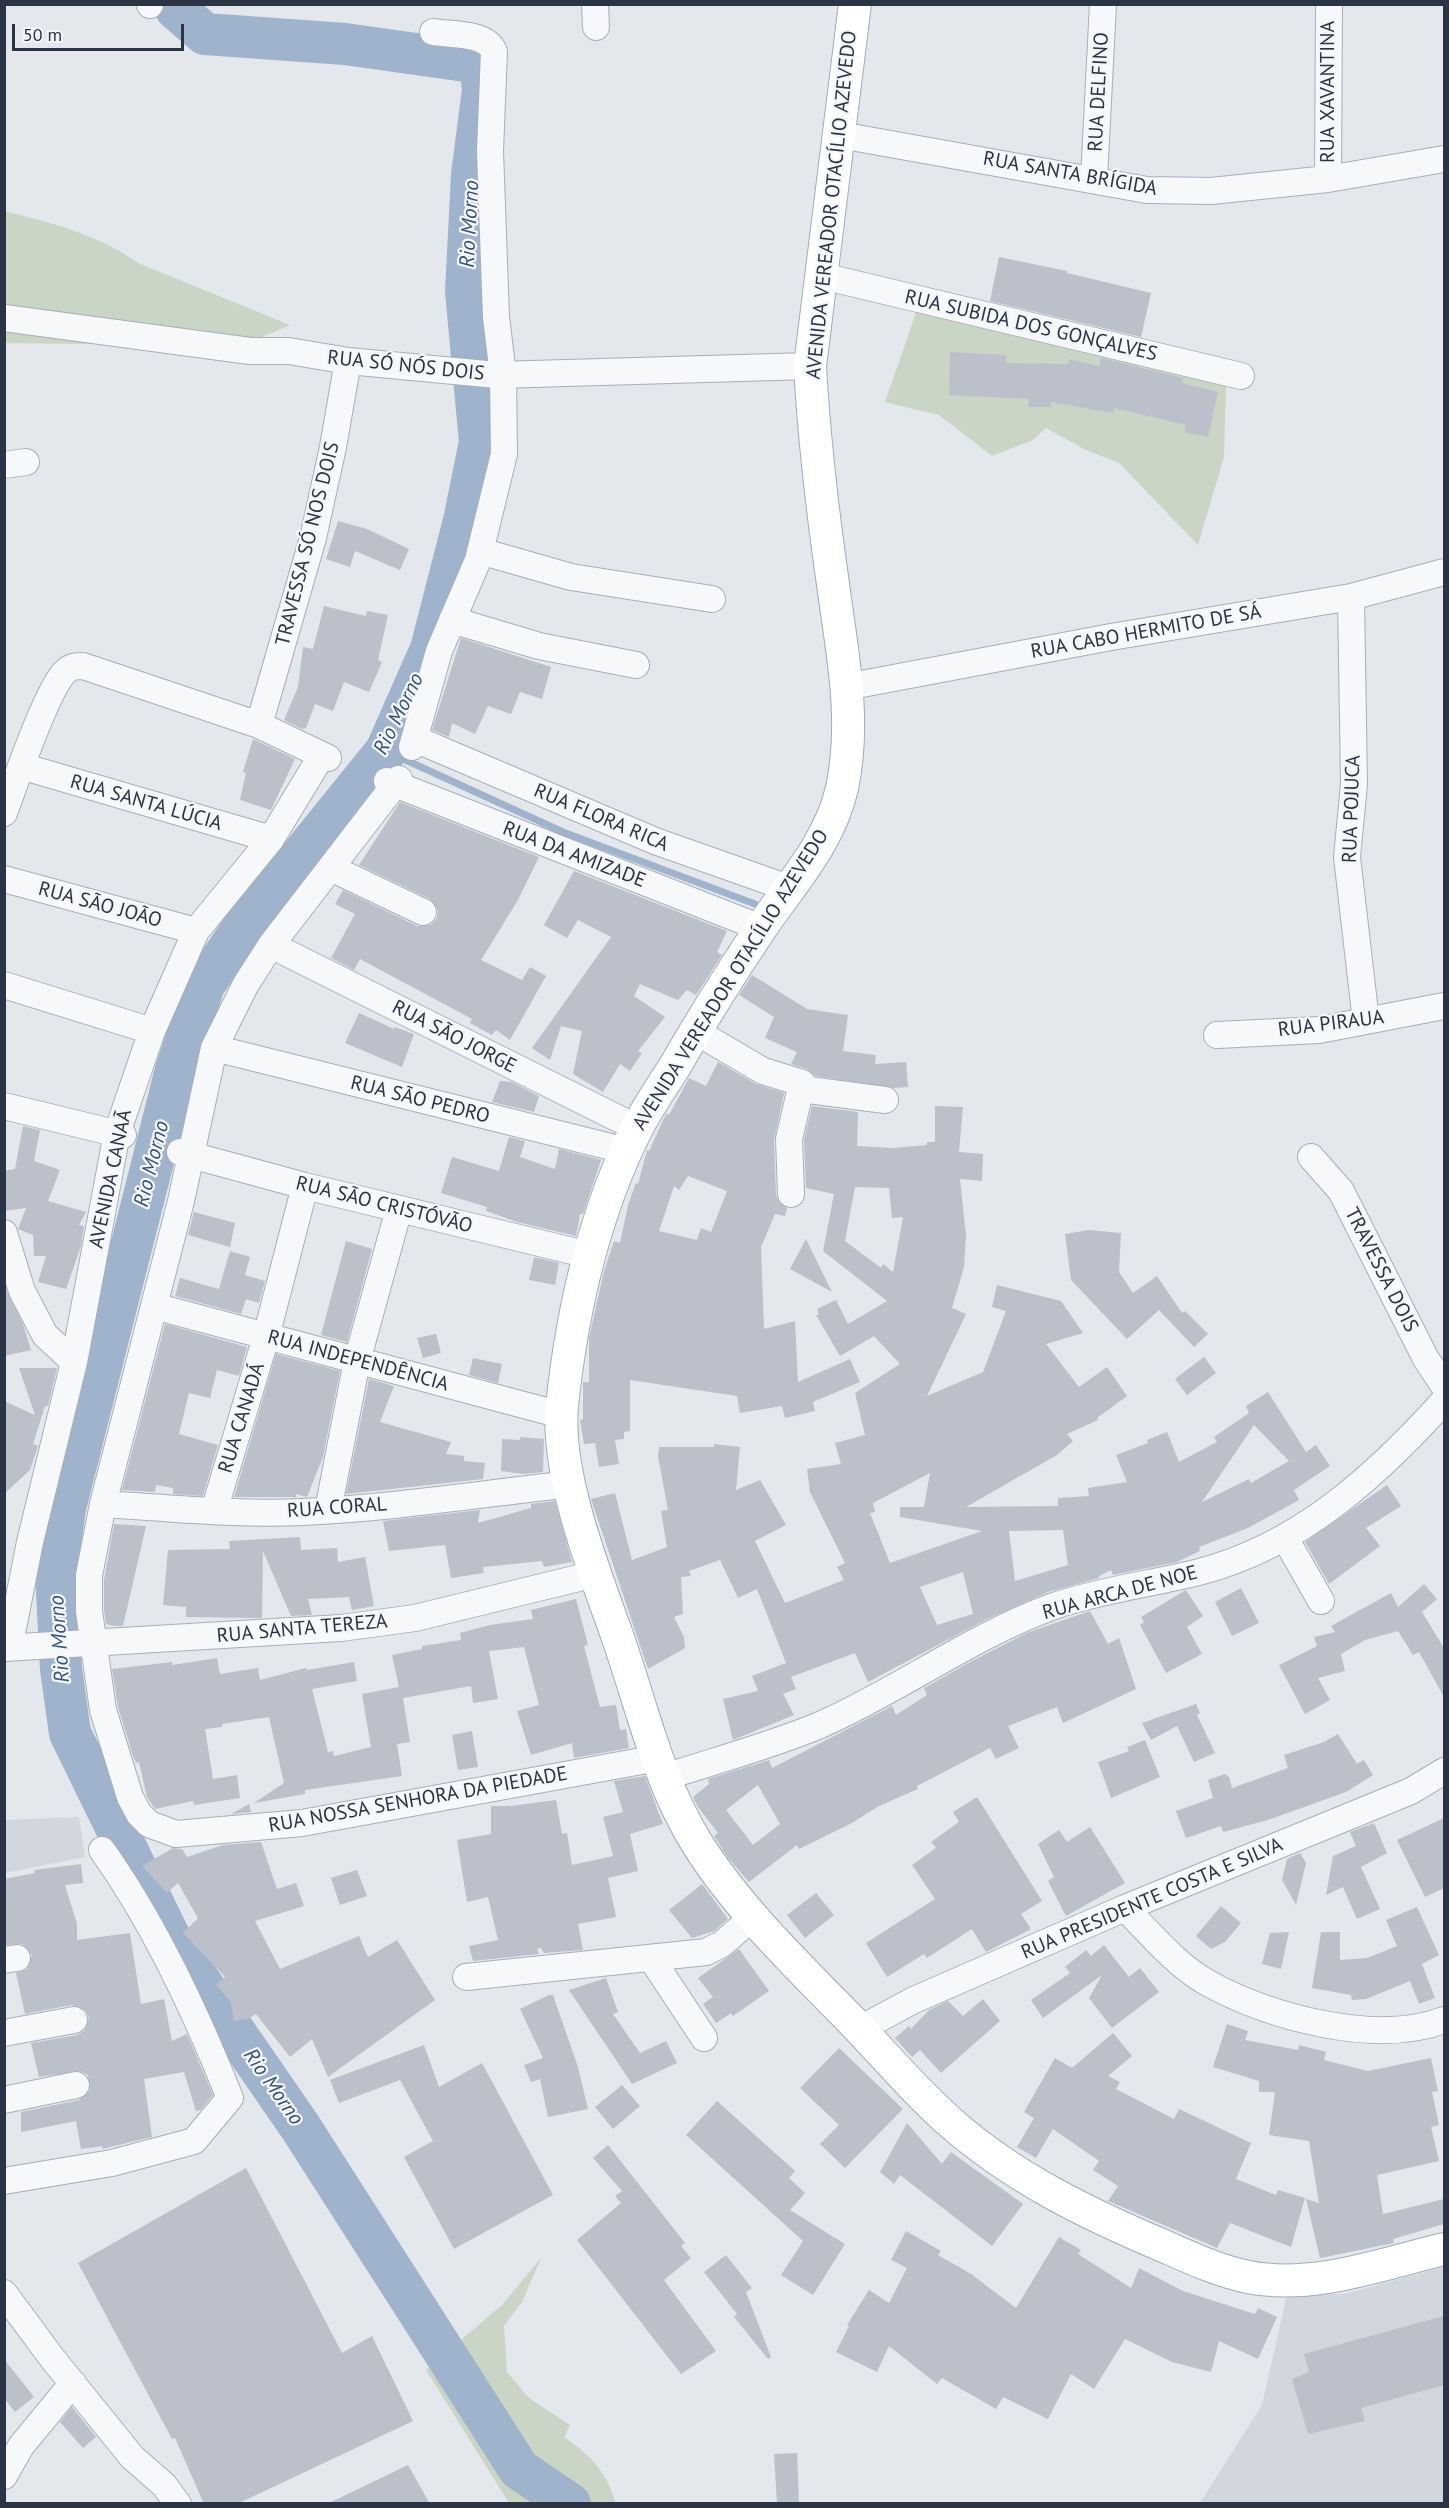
<!DOCTYPE html>
<meta charset="utf-8">
<style>
body{margin:0}
#map{position:relative;width:1449px;height:2508px;overflow:hidden;background:#e4e7ec;font-family:"PT Sans",sans-serif}
canvas{display:block}
.frame{position:absolute;inset:0;border:6px solid #2b3445;pointer-events:none}
.scale{position:absolute;left:12px;top:24px;width:172px;height:27px;box-sizing:border-box;border:3px solid #2b3445;border-top:0;padding-left:8px;font-size:18px;line-height:21px;white-space:nowrap;color:#2b3445;-webkit-text-stroke:4px #f4f6f9;paint-order:stroke}
</style>
<div id="map">
<canvas width="1449" height="2508"></canvas>
<div class="frame"></div>
<div class="scale">50 m</div>
</div>
<script>
const ctx = document.querySelector('canvas').getContext('2d');
ctx.lineJoin = 'round';
function fill(path, color) { ctx.fillStyle = color; ctx.fill(path, 'evenodd'); }
function stroke(path, color, width, dash) { ctx.strokeStyle = color; ctx.lineWidth = width; ctx.lineCap = dash ? 'butt' : 'round'; ctx.setLineDash(dash || []); ctx.stroke(path); }
function drawText(font, color, halo, rows, align = 'center') {
  ctx.font = font + ' "PT Sans",sans-serif'; ctx.lineWidth = 4.5; ctx.setLineDash([]); ctx.textBaseline = 'middle'; ctx.strokeStyle = halo; ctx.fillStyle = color; for (const [text, x, y, turn = 0] of rows) {
    ctx.save(); ctx.translate(x, y); ctx.rotate((+turn || 0) * Math.PI / 180); ctx.textAlign = isNaN(turn) ? turn : align; if (halo) ctx.strokeText(text, 0, 0); ctx.fillText(text, 0, 0); ctx.restore();
  }
}
fill(new Path2D(`
 M79,1817L85,1857L5,1873V1820Z
 M1444,2267V2503H1200L1262,2405L1287,2295L1344,2294Z`), '#d2d6de');
fill(new Path2D(`
 M4,211C52,223 97,234 138,263L290,325L241,346L5,343Z
 M918,307L1226,381L1224,457L1198,545L1119,463L1086,450L1046,428L1033,440L992,456L939,415L885,402Z
 M541,2258L522,2302L504,2326L507,2372L529,2398L570,2425L564,2437C591,2456 606,2470 615,2502L625,2503H509L426,2370L502,2305Z`), '#c9d6c5');
stroke(new Path2D(`
 M386,751L563,832L755,904`), '#9fb4cc', 7);
stroke(new Path2D(`
 M176,4V9L205,34L345,44L480,63L483,90L472,175L466,291L480,442L464,521L431,649L386,751L242,929L204,985L176,1070L65,1508L56,1574L61,1669L70,1733L170,1938L301,2128L519,2469L570,2504`), '#9fb4cc', 42);
fill(new Path2D(`
 M999,257L1067,271V273L1151,293L1141,337L990,301Z
 M950,352L1006,355V363L1068,364L1069,359L1099,366L1101,358L1183,378L1182,383L1218,392L1208,437L1184,432L1186,425L1114,408L1113,413L1051,402V407H1028L1029,399L949,395Z
 M338,521L367,529L409,549L400,570L355,551L350,567L326,559Z
 M324,606L366,616L367,611L388,615L378,660L382,662L369,692L344,682L333,711L315,704L306,728L302,729L284,720L298,687L303,647L313,649Z
 M461,638L551,667L542,699L520,692L511,714L488,706L475,734L452,723L449,737L432,730Z
 M253,739L295,759L271,810L240,800L246,773L243,772Z
 M400,802L539,857L518,900L481,960L522,980L530,967L546,976L510,1040L496,1030L492,1035L470,1023L472,1019L360,959L354,970L331,958L355,914L335,904L343,890L417,926L431,925L437,918L438,910L430,899L359,865Z
 M574,871L727,931L717,952L722,955L696,995L687,990L678,1000L640,984L634,996L665,1017L638,1051L642,1053L630,1071L620,1064L603,1092L573,1074L582,1031L561,1026L550,1060L532,1048L611,937L578,920L567,938L544,925Z
 M752,975L807,1009L848,1015L843,1051L876,1055L875,1064L906,1062L908,1087L894,1088L815,1076L807,1069L791,1064L797,1052L765,1038L774,1017L739,995Z
 M359,1013L394,1029L395,1027L414,1034L402,1067L345,1043Z
 M718,1062L756,1084L784,1093L774,1140L776,1195L779,1202L787,1208L785,1216L775,1214L761,1247L764,1329L795,1321L798,1382L850,1359L860,1382L813,1402L815,1411L785,1418L782,1406L740,1413L737,1396L630,1380V1431L624,1432V1439L615,1440L619,1464L599,1467L595,1443L584,1444L580,1420L583,1419V1382H589V1338L604,1271L614,1241L620,1243L628,1205L636,1183L638,1184L647,1150L649,1151L666,1114L669,1115L689,1078L706,1086ZM688,1176L727,1191L711,1232L701,1228L697,1240L659,1231L674,1186L679,1190Z
 M500,1081L512,1082L539,1096L534,1112L492,1102Z
 M812,1106L858,1112L857,1146L893,1148L927,1145V1142H935V1106L963,1107L959,1152L983,1154L982,1181L960,1179L966,1236L964,1267L952,1308L966,1314L927,1396L983,1372L1006,1311L992,1307L997,1285L1061,1301L1083,1333L1046,1344L1079,1387L1107,1367L1127,1396L1097,1418L1098,1420L1067,1434L1073,1441L1057,1455L966,1507L1058,1506V1498L1089,1496L1088,1488L1127,1482L1116,1455L1148,1443L1147,1440L1167,1432L1179,1462L1217,1442L1214,1437L1249,1413L1246,1406L1268,1392L1306,1452L1316,1445L1330,1466L1294,1490L1299,1500L1248,1528L1199,1547L1200,1551L1177,1562L1113,1575L1111,1570L1099,1576V1578L1048,1592L987,1619L868,1682L855,1653L791,1677L796,1689L783,1694L794,1715L733,1740L723,1699L758,1691L752,1676L786,1663L757,1589L738,1598L720,1560L689,1571L691,1576L681,1577L683,1614L674,1617L684,1637L685,1648L648,1669L591,1499L615,1493L632,1560L667,1547L661,1511L668,1510L658,1456L659,1447H714V1444L740,1447L736,1490L760,1480L786,1525L755,1541L785,1603L844,1580L837,1567L845,1563L810,1492L807,1469L841,1464L835,1443L865,1435L855,1393L900,1364L874,1336L840,1356L816,1315H819L817,1309L836,1300L848,1324L887,1301L823,1251L834,1194L806,1188L804,1140ZM855,1187L889,1188L892,1218L903,1217L893,1272L883,1264L881,1268L845,1241ZM1254,1425L1289,1461L1251,1483L1249,1479L1202,1502ZM930,1473L924,1507H900V1517L982,1531L890,1563L870,1513L875,1512L873,1503ZM1063,1530L1068,1565L1015,1581L1009,1531ZM963,1572L973,1614L937,1625L920,1587Z
 M23,1126L40,1130L34,1161L60,1170L48,1201L86,1212L79,1225L84,1226L81,1246L66,1289L38,1282L46,1256H34L33,1235L18,1229L26,1208L4,1211V1171L15,1169Z
 M509,1137L525,1141L520,1157L555,1169L559,1149L601,1160L583,1214H580L576,1236L517,1222L486,1211L487,1207L441,1193L452,1157L499,1171Z
 M194,1212L235,1223L230,1247L188,1235Z
 M1089,1230L1121,1233L1119,1272L1133,1293L1157,1276L1182,1313L1185,1311L1208,1334L1194,1347L1159,1310L1127,1339L1071,1280L1065,1234Z
 M806,1239L832,1292L790,1269Z
 M346,1241L372,1249L347,1342L321,1335Z
 M230,1251L250,1257L245,1275L265,1281L259,1303L246,1299L241,1314L175,1296L180,1278L219,1289Z
 M534,1257L559,1263L555,1285L529,1280Z
 M4,1285L23,1324L31,1350L4,1356Z
 M165,1324L247,1347L239,1376L217,1370L210,1398L189,1393L179,1434L218,1445L203,1496L173,1494V1488L156,1485L155,1492L122,1490Z
 M436,1334L441,1353L423,1358L417,1338Z
 M276,1354L340,1371L323,1457L307,1497L296,1494V1497H234Z
 M1204,1357L1216,1373L1187,1395L1175,1379Z
 M473,1358L502,1364L498,1383L469,1375Z
 M19,1368H57L48,1406H45L33,1444L38,1446L30,1470L4,1494V1401L35,1415Z
 M369,1379L394,1386L380,1422L451,1442L446,1454L464,1456V1461L485,1463L483,1479L346,1494Z
 M520,1437L544,1439L543,1472L524,1474L501,1471L502,1439L520,1440Z
 M1387,1485L1401,1506L1366,1528L1380,1546L1329,1584L1305,1542Z
 M555,1501L572,1562L544,1567L542,1561L483,1567L484,1573L451,1578L445,1545L389,1551L383,1521L480,1510L478,1523L531,1508V1504Z
 M114,1524L146,1526L123,1626H115L106,1624L104,1610V1580Z
 M300,1537L301,1550L337,1548L338,1562L365,1557L374,1606L352,1610L349,1597L308,1599L312,1615L291,1616L263,1551L262,1618L186,1617V1607L163,1605L168,1550L230,1549L229,1541Z
 M1424,1584L1437,1599L1422,1612L1444,1648V1697L1419,1652L1413,1655L1398,1631L1365,1640L1341,1654L1345,1671L1318,1678L1330,1700L1305,1714L1279,1665L1317,1646L1314,1637L1335,1632L1331,1626L1391,1593L1398,1607Z
 M1241,1588L1259,1623L1232,1636L1215,1602Z
 M1186,1590L1203,1616L1187,1627L1202,1654L1166,1673L1140,1625L1144,1622L1141,1617Z
 M576,1599L588,1645L584,1646L600,1707L616,1705L620,1730L626,1729L629,1748L574,1758L572,1743L531,1755L517,1711L539,1705L524,1647L489,1651L498,1699L473,1703L471,1686L403,1698L410,1742L397,1744L402,1776L305,1790V1794L254,1803L284,1783L269,1717L222,1724V1727L205,1729L213,1779L237,1775L240,1798L194,1805L193,1801L155,1809L147,1797L139,1762L136,1763L133,1756L118,1707L112,1669L172,1662V1665L217,1658L220,1674L258,1668L260,1680L306,1668L307,1670L354,1662L357,1681L312,1689L328,1752L333,1751L334,1756L371,1747L362,1694L399,1687L392,1655L422,1649V1646L461,1640L460,1633L490,1625L533,1619L531,1610Z
 M1090,1611L1108,1644L1119,1638L1136,1689L1063,1723L1057,1707L1008,1726L1019,1748L996,1759L990,1748L917,1786L918,1789L879,1806L850,1824L799,1849L797,1845L749,1882L728,1858L714,1836L718,1833L698,1807L693,1797L709,1784L708,1779L769,1760L772,1768L892,1706L896,1715L927,1695L924,1688L972,1661L1029,1632ZM758,1785L780,1824L753,1845L726,1810Z
 M1196,1704L1200,1713L1195,1716L1197,1715L1215,1753L1194,1762L1177,1726L1151,1740L1142,1723Z
 M472,1731L478,1767L458,1770L452,1735Z
 M1338,1734L1357,1764L1364,1760L1373,1775L1346,1792L1268,1820L1223,1832L1221,1826L1186,1838L1176,1811L1213,1798L1208,1780L1225,1774L1229,1777L1232,1788L1288,1768L1284,1755L1324,1742Z
 M1145,1740L1160,1777L1111,1798L1098,1762L1129,1751L1127,1747Z
 M645,1776L663,1824L630,1834L638,1871L608,1878L616,1917L578,1924L583,1950L544,1953L541,1948L537,1949L539,1954L473,1961L469,1946L498,1940L488,1897L467,1902L457,1840L491,1834V1806H511L556,1800L562,1834L567,1833L572,1865L613,1856L603,1817L623,1812L614,1781Z
 M977,1797L1042,1901L1021,1914L1031,1929L986,1952L972,1929L927,1958L924,1954L887,1977L866,1943L935,1899L912,1865L936,1848L931,1842L959,1822L953,1812Z
 M249,1804L251,1812L231,1814Z
 M1444,1818V1888L1425,1897L1397,1840Z
 M1374,1823L1387,1853L1361,1867L1380,1909L1357,1919L1343,1887L1326,1895L1333,1856L1356,1846L1350,1832Z
 M1090,1827L1125,1883L1066,1916L1048,1881L1054,1877L1038,1844L1059,1830L1067,1842Z
 M261,1842L277,1889L296,1883L304,1906L255,1921L280,1969L359,1936L368,1957L397,1940L435,2000L328,2077L312,2039L290,2057L256,2014L248,2019L234,2021L231,2002L216,1985L225,1977L183,1933L198,1918L178,1883L167,1893L142,1866L173,1848L182,1849L187,1857L223,1845Z
 M1300,1853L1306,1863L1296,1905L1282,1880L1287,1859Z
 M81,1864L83,1883L65,1885L77,1924V1940L130,1933L141,2004L164,1999L172,2041L187,2034L213,2095L201,2110L196,2111L184,2072L144,2079L152,2137L102,2149L103,2146L81,2149L76,2121L21,2132V2112L79,2100L90,2090L88,2075L80,2071L39,2077L31,2043L77,2035L84,2031L89,2018L85,2010L72,2005L25,2014L16,1973L27,1969L32,1955L22,1944L4,1945V1879L35,1873L34,1870Z
 M357,1870L367,1896L340,1905L331,1878Z
 M702,1884L728,1919L714,1931L692,1938L669,1910Z
 M816,1893L834,1915L805,1938L787,1915Z
 M1221,1906L1241,1923L1225,1942L1211,1949L1196,1936Z
 M1417,1907L1439,1955L1422,1964L1435,1998L1419,2004L1410,1981L1366,1999L1352,2000L1351,1995L1312,1988L1321,1932H1340V1960L1367,1958L1397,1946L1386,1920Z
 M1289,1932L1281,1969L1262,1964L1270,1933Z
 M1104,1945L1129,1977L1140,1968L1159,1992L1112,2028L1089,1998L1102,1975L1043,2018L1031,2000L1070,1973L1065,1967L1086,1950L1091,1956Z
 M739,1949L769,1991L733,2016L731,2013L716,2023L703,2004L713,1997L698,1978Z
 M606,1978L618,2012L613,2014L640,2053L666,2041L677,2063L632,2084L569,1990Z
 M549,1995H553L578,2067L588,2109L548,2117L540,2079L531,2082L524,2065L543,2058L520,2009Z
 M983,1999L1000,2021L941,2073L920,2050L912,2057L895,2038L909,2026L911,2029L929,2010L948,2001L963,2016Z
 M1227,2024L1248,2031L1245,2040L1298,2050L1299,2045L1326,2052L1324,2060L1368,2071L1431,2058L1438,2091L1432,2092L1439,2125L1431,2127L1439,2161L1377,2175L1383,2214L1444,2199V2224L1393,2239L1394,2243L1320,2258L1306,2199L1319,2203L1309,2141L1269,2135L1275,2092H1259V2081L1213,2067Z
 M1113,2033L1132,2056L1108,2076L1120,2082L1116,2089L1174,2119L1179,2109L1251,2143L1236,2179L1276,2195L1278,2190L1305,2198L1291,2247L1230,2223L1217,2248L1108,2201L1118,2186L1093,2170L1099,2161L1053,2129L1036,2158L1017,2147L1034,2118L1024,2112L1055,2058L1072,2068Z
 M424,2045L439,2087L482,2063L553,2195L454,2249L404,2157L433,2141L400,2080L339,2103L330,2080Z
 M839,2048L903,2109L845,2168L820,2144L839,2125L800,2088Z
 M622,2085L640,2106L613,2129L595,2107Z
 M717,2101L795,2171L789,2178L805,2193L790,2210L845,2244L813,2295L781,2275L803,2241L686,2135Z
 M907,2123L942,2164L951,2152L1023,2204L992,2246L900,2175L894,2184L880,2172Z
 M608,2145L685,2243L681,2246L691,2258L664,2280L716,2351L681,2374L577,2240L621,2203L615,2196L622,2191L593,2158Z
 M246,2168L342,2353L372,2336L413,2421L237,2504H204L175,2438L172,2439L78,2263Z
 M906,2231L941,2251L938,2255L971,2274L1016,2308L1059,2237L1081,2250L1078,2254L1131,2288L1139,2268L1183,2291L1255,2314L1258,2308L1277,2317L1258,2359L1219,2341L1211,2372L1172,2362L1125,2339L1094,2389L1071,2374L1048,2419L1003,2397L996,2409L942,2378L937,2384L889,2346L877,2372L836,2352L849,2326L847,2325L869,2290L889,2303L907,2268L891,2260Z
 M726,2255L752,2288L746,2292L771,2357L768,2359L734,2317L737,2314L704,2272Z
 M1444,2316V2385L1361,2408L1365,2421L1308,2434L1292,2379L1309,2372L1304,2354Z
 M4,2359L34,2397L15,2412L4,2398Z
 M72,2407L96,2437L83,2448L60,2422Z
 M797,2453L799,2504H777L774,2454Z
 M408,2465L430,2504H327Z`), '#bbc0ca');
const minor = new Path2D(`
 M595,4L596,27
 M150,5V4
 M840,135L1147,190L1211,191L1328,179L1444,159
 M1094,179L1103,4
 M1328,179L1329,4
 M822,276L1241,376
 M4,318L250,351H289L348,361L497,375L810,366
 M4,465L26,462
 M480,551L571,577L712,599
 M1351,597L1354,784L1347,857L1366,1021
 M452,620L539,646L636,665
 M846,687L1111,637L1351,597L1444,572
 M259,725L313,538L333,447L348,361
 M415,739L655,841L791,889
 M412,747L439,651L478,560L504,454L503,375L496,317L490,151L494,52C487,32 451,35 433,32
 M21,766L271,839
 M399,779L271,945L246,984L214,1048L181,1201L103,1504L89,1575V1611L103,1710L130,1797L139,1814L149,1824L176,1834L302,1823L658,1758
 M387,781L761,928
 M4,813C14,786 48,686 66,671C71,666 77,666 83,666L259,725L328,758
 M331,868L423,912
 M4,879L196,931
 M271,945L637,1128
 M4,985L152,1031
 M695,1031L763,1071L802,1083L789,1139L791,1194
 M1217,1035L1319,1030L1444,1006
 M214,1048L627,1151
 M801,1089L885,1100
 M4,1106L123,1135
 M180,1152L305,1186L589,1255
 M1311,1157L1341,1191L1426,1359L1444,1386
 M4,1233L22,1291L45,1335L74,1362
 M154,1306L561,1415
 M103,1504C169,1508 236,1515 303,1512C392,1508 481,1494 570,1484
 M328,1510L357,1361L399,1209
 M214,1511L266,1337L305,1186
 M1285,1538L1321,1601
 M4,1648L341,1628L415,1618L595,1574
 M9,1648L30,1542L74,1362L117,1133L152,1031L196,931L271,839L322,755
 M665,1777C717,1760 770,1746 820,1725C900,1690 971,1636 1054,1606C1101,1590 1151,1584 1199,1572C1300,1546 1376,1476 1444,1401
 M1125,1908C1150,1933 1175,1964 1206,1982C1269,2017 1375,2046 1444,2020
 M651,1958L704,2038
 M4,1960L17,1958
 M466,1977L706,1952L722,1944L754,1916
 M860,2029L914,2000L1125,1908L1411,1791L1444,1771
 M4,2033L74,2020
 M4,2100L76,2085
 M4,2181L112,2163L194,2141L230,2098C197,2015 154,1923 102,1850
 M4,2293L52,2358L132,2457L164,2485L178,2504
 M4,2476L21,2446L73,2383`);
const major = new Path2D(`
 M855,4L810,366C814,437 822,507 832,577C841,647 857,718 842,788C830,842 791,884 761,928C731,973 702,1019 675,1066C662,1087 647,1108 636,1130C593,1216 572,1311 562,1406C556,1471 591,1563 613,1624C640,1697 656,1779 698,1845C738,1908 794,1962 846,2015C881,2050 913,2090 950,2122C1013,2178 1090,2215 1166,2247C1193,2259 1219,2271 1248,2277C1314,2290 1381,2264 1444,2249`);
stroke(minor, '#a9aeb7', 28);
stroke(major, '#a3abb8', 34);
stroke(minor, '#f7f8fa', 26);
stroke(major, '#fff', 32);
drawText('20px', '#2b3445', '#f4f6f9', [
 ["RUA DELFINO",1099,92,-87],
 ["RUA XAVANTINA",1328,92,-90],
 ["RUA SANTA BRÍGIDA",1070,174,10],
 ["AVENIDA VEREADOR OTACÍLIO AZEVEDO",832,205,-84],
 ["RUA SUBIDA DOS GONÇALVES",1031,326,13],
 ["RUA SÓ NÓS DOIS",406,366,6],
 ["TRAVESSA SÓ NOS DOIS",308,544,-76],
 ["RUA CABO HERMITO DE SÁ",1146,632,-10],
 ["RUA SANTA LÚCIA",146,803,16],
 ["RUA POJUCA",1352,809,-88],
 ["RUA FLORA RICA",601,818,23],
 ["RUA DA AMIZADE",574,855,21],
 ["RUA SÃO JOÃO",100,905,15],
 ["AVENIDA VEREADOR OTACÍLIO AZEVEDO",731,980,-58],
 ["RUA PIRAUA",1331,1024,-7],
 ["RUA SÃO JORGE",454,1037,27],
 ["RUA SÃO PEDRO",420,1100,14],
 ["AVENIDA CANAÃ",111,1179,-78],
 ["RUA SÃO CRISTÓVÃO",384,1205,14],
 ["TRAVESSA DOIS",1381,1270,63],
 ["RUA INDEPENDÊNCIA",358,1361,15],
 ["RUA CANADÁ",242,1418,-73],
 ["RUA CORAL",337,1508,-4],
 ["RUA ARCA DE NOE",1120,1593,-15],
 ["RUA SANTA TEREZA",302,1629,-5],
 ["RUA NOSSA SENHORA DA PIEDADE",418,1800,-10],
 ["RUA PRESIDENTE COSTA E SILVA",1152,1899,-23]
]);
drawText('italic 21px', '#34527a', '#f4f6f9', [
 ["Rio Morno",470,224,-87],
 ["Rio Morno",399,714,-64],
 ["Rio Morno",152,1164,-76],
 ["Rio Morno",60,1639,-94],
 ["Rio Morno",273,2087,55]
]);
</script>
